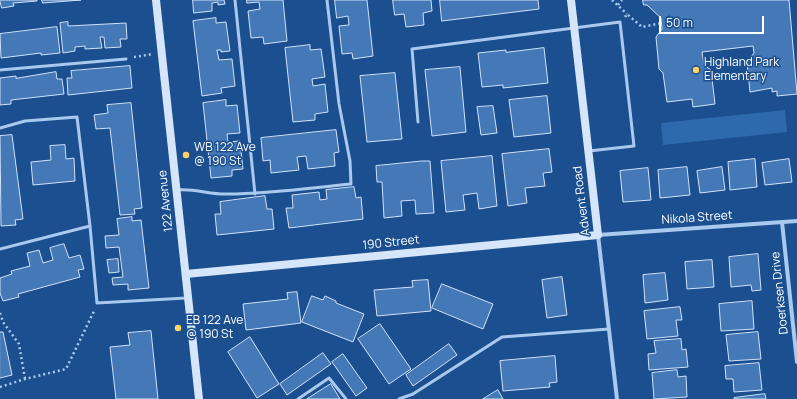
<!DOCTYPE html>
<style>
body{margin:0}
#map{position:relative;width:797px;height:399px;overflow:hidden;background:#1b4f8f;font-family:Manrope,sans-serif}
canvas{display:block}
.scale{position:absolute;left:659px;top:16px;width:105px;height:18px;box-sizing:border-box;border:2px solid #fff;border-top:0;padding-left:5px;font-size:12px;line-height:14px;white-space:nowrap;color:#fff;-webkit-text-stroke:3px #1b4f8f;paint-order:stroke}
</style>
<div id="map">
<canvas width="797" height="399"></canvas>
<div class="scale">50 m</div>
</div>
<script>
const ctx = document.querySelector('canvas').getContext('2d');
ctx.lineJoin = 'round';
function fill(path, color) { ctx.fillStyle = color; ctx.fill(path, 'evenodd'); }
function stroke(path, color, width, dash) { ctx.strokeStyle = color; ctx.lineWidth = width; ctx.lineCap = dash ? 'butt' : 'round'; ctx.setLineDash(dash || []); ctx.stroke(path); }
function drawText(font, color, halo, rows, align = 'center') {
  ctx.font = font + ' Manrope,sans-serif'; ctx.lineWidth = 3; ctx.setLineDash([]); ctx.textBaseline = 'middle'; ctx.strokeStyle = halo; ctx.fillStyle = color; for (const [text, x, y, turn = 0] of rows) {
    ctx.save(); ctx.translate(x, y); ctx.rotate((+turn || 0) * Math.PI / 180); ctx.textAlign = isNaN(turn) ? turn : align; if (halo) ctx.strokeText(text, 0, 0); ctx.fillText(text, 0, 0); ctx.restore();
  }
}
fill(new Path2D(`
 M785,110L787,132L663,145L661,123Z`), '#2e69ad');
const building = new Path2D(`
 M0,0H37V1L13,3L14,6L2,8Z
 M42,0H81L43,3Z
 M193,0H224L225,4L218,5V2L212,3V11L194,13Z
 M247,0H283L287,41L264,44L263,37L251,38L248,11L260,9L259,2L247,3Z
 M335,0H367L373,56L353,59L352,53L342,54L339,26L349,25L348,16L337,18Z
 M393,0H431L432,11L423,13L424,25L406,27L404,14L395,15Z
 M440,0H538L539,9L442,21Z
 M643,0H789L797,94L777,96V91L772,92V88L750,92L747,62L754,53L753,46L702,52L704,65L711,70L715,104L693,107L692,99L667,102L663,73L659,69L656,37L662,29L661,18L647,5H644Z
 M216,18V23L226,22L230,51L221,52V50H217L219,60L232,59L235,86L221,88L222,93L202,96L193,21Z
 M68,22V26L126,23L127,39H120L121,47L105,48L104,37H100L102,48L85,49V46L75,47V51L63,53L60,23Z
 M57,27L60,53L41,55V53L1,58L0,34Z
 M310,45V50L321,49L325,77L312,79L313,86L325,84L328,112L315,114V120L293,122L285,48Z
 M544,48L548,83L503,88V85L482,87L478,53L506,50V52Z
 M130,66L132,88L68,95L67,78H72L71,71Z
 M460,67L466,132L432,136L425,70Z
 M56,72L57,79H62L64,94L11,100V104L0,105V78L16,76V78Z
 M395,73L402,139L367,142L360,76Z
 M547,96L551,133L514,137L509,100Z
 M226,100V106L237,105L240,133L227,134L228,142L240,141L243,169L232,170V176L211,178L203,103Z
 M131,103L142,208L134,209L135,214L120,215L110,128L96,129L94,115L108,113L107,105Z
 M493,106L497,133L481,135L477,107Z
 M336,130L339,152L334,153L335,166L308,169L306,156L297,157L299,170L271,173L270,160L263,161L261,138Z
 M12,135L23,219L15,220L16,225L1,226L0,136Z
 M65,145L66,159L74,158L75,181L33,185L31,162L51,160L50,146Z
 M549,149L552,172L543,173L545,186L525,188L527,203L508,206L502,154Z
 M492,156L497,206L479,209L477,193L463,195L465,210L446,212L441,161Z
 M755,159L757,187L730,190L728,162Z
 M789,159L792,182L765,185L762,163Z
 M422,161H430L434,213L416,214L415,200L401,201L402,216L384,218L382,182H377L376,166Z
 M687,167L690,195L660,198L658,170Z
 M722,167L725,190L700,193L697,171Z
 M648,168L651,200L623,202L620,171Z
 M354,187L356,198L361,197L363,219L289,228L286,208H293L292,195L319,192L320,200L327,199L326,190Z
 M265,196L267,209H272L274,229L217,235L215,214H221L220,202Z
 M132,217V221L141,220L149,288L128,290V284L113,285L112,278L123,277L119,247L106,248L105,236L119,235L117,219Z
 M64,244L69,258L80,255L84,269L78,270L80,277L18,294L19,297L3,301L0,293V278L12,274L11,271L30,266L27,253L39,250L43,263L53,260L50,248Z
 M758,254L761,290L752,291L751,285L731,287L729,257Z
 M118,259L119,272L109,273L107,260Z
 M712,260L714,287L687,289L685,262Z
 M665,273L668,300L645,303L643,275Z
 M562,277L567,315L547,318L542,280Z
 M428,280L431,311L377,316L374,290L413,287L412,281Z
 M442,284L493,304L483,329L432,308Z
 M297,292L301,323L246,330L243,304L288,299L287,293Z
 M312,296L323,300L325,296L336,301V303L364,314L353,342L302,322Z
 M752,301L754,329L721,331L719,304Z
 M680,307L682,320H676L678,336L647,339L644,311Z
 M380,324L411,369L389,384L358,339Z
 M151,331L158,399H116L110,347L130,345L128,333Z
 M0,332H3L12,375L0,378Z
 M758,332L761,359L729,361L726,335Z
 M250,337L279,384L257,398L228,352Z
 M681,339L682,350L686,349L688,367L649,370L648,354L656,353L654,341Z
 M449,344L457,355L413,386L406,375Z
 M323,353L331,364L287,395L280,384Z
 M343,354L367,388L356,396L332,362Z
 M555,356L557,382L549,383L550,387L503,391L500,361Z
 M759,363L762,390L734,392L733,379H726L725,366Z
 M677,370L678,377L686,376L687,397L654,399L652,373Z
 M331,384L340,399H307Z
 M498,390L503,399H483Z
 M765,394L766,399H734V398Z`);
fill(building, '#4478b7');
stroke(building, '#cfe3fa', 1);
stroke(new Path2D(`
 M612,0L627,14
 M618,5L622,0
 M625,17L627,14L642,27L662,23
 M134,57L153,54
 M0,313L3,322L19,344L25,379
 M0,387L25,379L66,369L95,309`), '#a9c9ee', 2.5, [2, 3]);
stroke(new Path2D(`
 M235,0L255,194
 M0,70L126,59
 M418,122L412,49L620,22L634,146L589,151
 M0,128L25,121L77,117L90,226L97,303L186,298
 M177,190C195,188 211,195 228,194C269,194 310,188 351,184L350,161L339,104L327,0
 M0,249L90,226
 M298,399L329,378L346,399
 M399,399L413,394L502,337L609,329`), '#a9c9ee', 3);
stroke(new Path2D(`
 M782,222L797,362
 M617,399L598,235L797,221`), '#a9c9ee', 4);
stroke(new Path2D(`
 M156,0L199,399
 M186,274L598,235L571,0`), '#d6e6fa', 8);
for (const [x, y, r, color] of [
 [696,70,4,"#ffd166"],
 [186,155,4,"#ffd166"],
 [178,328,4,"#ffd166"]
]) { const dot = new Path2D(); dot.arc(x, y, r, 0, 2 * Math.PI); ctx.fillStyle = color; ctx.fill(dot); stroke(dot, '#1b4f8f', 1.5); }
drawText('12px', '#fff', '#1b4f8f', [
 ["Highland Park",704,63],
 ["Elementary",704,77],
 ["WB 122 Ave",194,148],
 ["@ 190 St",194,162],
 ["EB 122 Ave",186,321],
 ["@ 190 St",186,335]
], 'left');
drawText('12px', '#fff', '#1b4f8f', [
 ["122 Avenue",166,201,-96],
 ["Advent Road",582,201,-97],
 ["Nikola Street",697,218,-4],
 ["190 Street",391,243,-6],
 ["Doerksen Drive",780,293,-96]
]);
</script>
